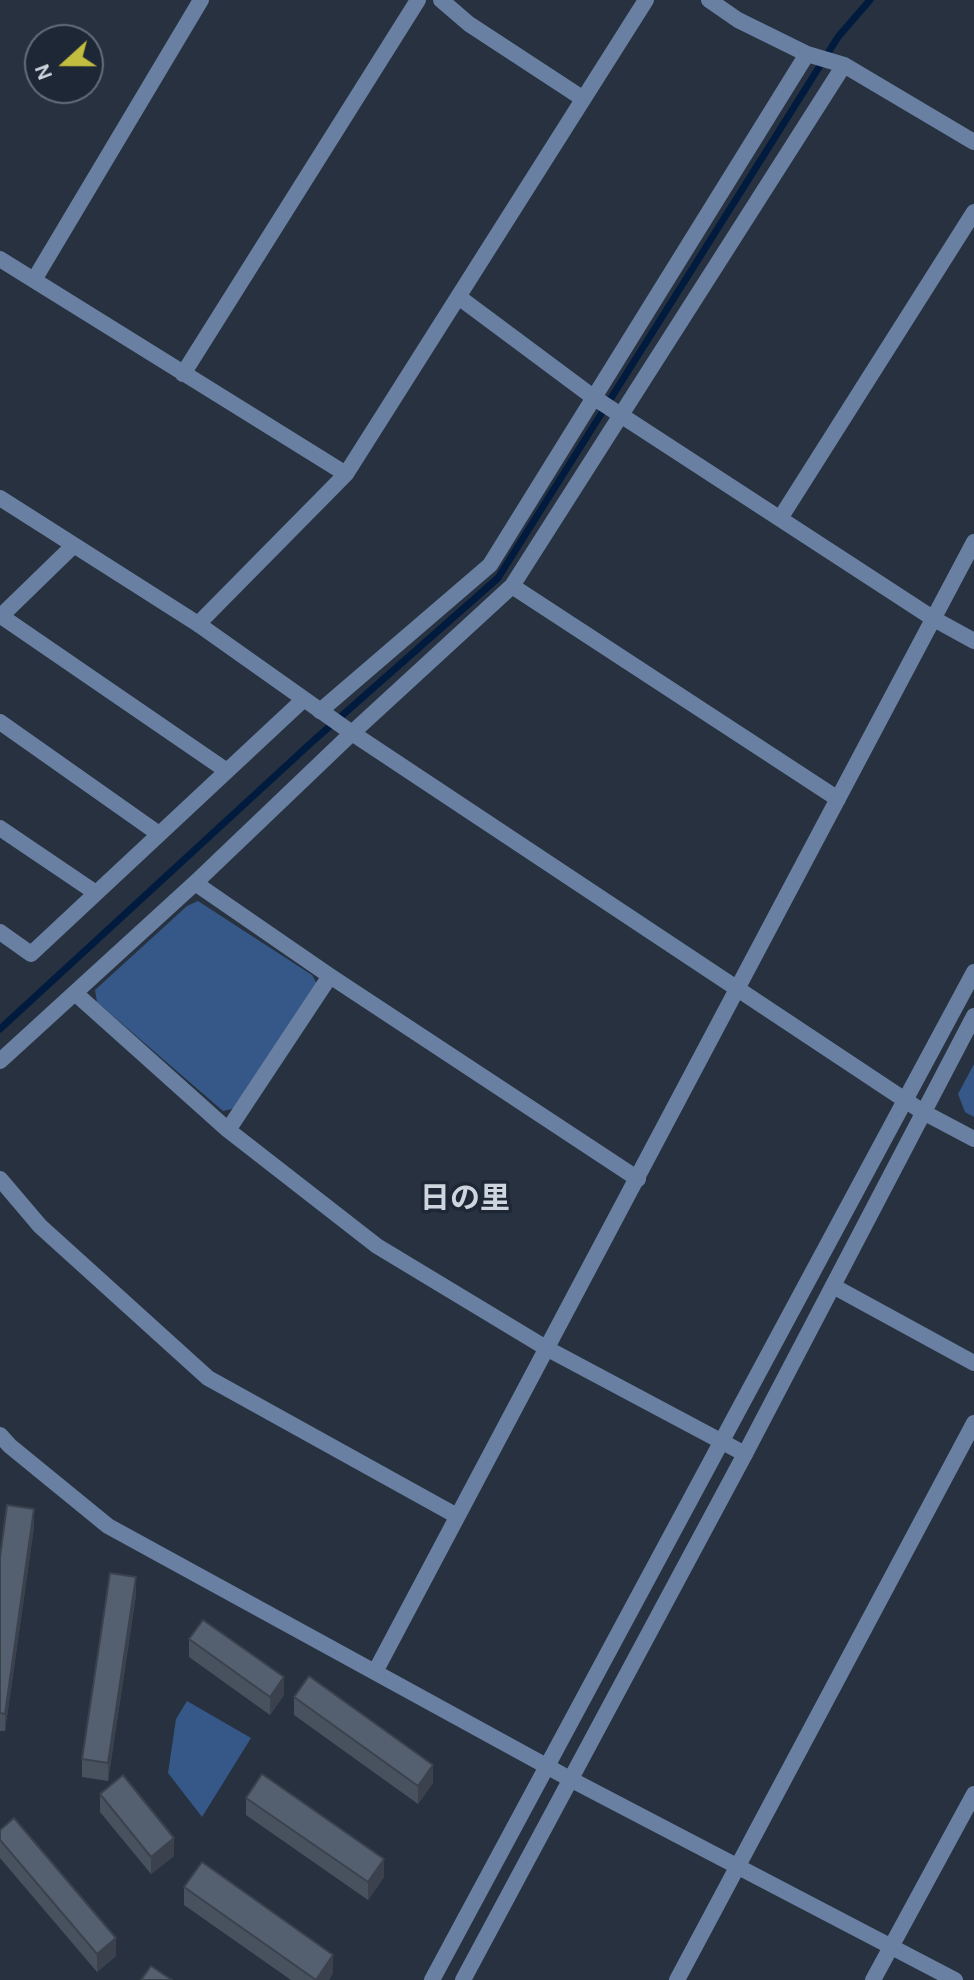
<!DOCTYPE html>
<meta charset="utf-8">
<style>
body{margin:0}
#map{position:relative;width:974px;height:1980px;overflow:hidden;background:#27313f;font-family:Karla,sans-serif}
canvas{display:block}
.north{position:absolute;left:24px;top:24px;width:80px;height:80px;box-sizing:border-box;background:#1d2735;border:2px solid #646d79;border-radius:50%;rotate:249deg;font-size:22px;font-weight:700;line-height:32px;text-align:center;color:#ced5de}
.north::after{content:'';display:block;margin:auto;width:28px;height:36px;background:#c3bd3f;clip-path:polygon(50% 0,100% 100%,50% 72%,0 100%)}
</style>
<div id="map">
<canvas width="974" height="1980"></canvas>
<div class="north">N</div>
</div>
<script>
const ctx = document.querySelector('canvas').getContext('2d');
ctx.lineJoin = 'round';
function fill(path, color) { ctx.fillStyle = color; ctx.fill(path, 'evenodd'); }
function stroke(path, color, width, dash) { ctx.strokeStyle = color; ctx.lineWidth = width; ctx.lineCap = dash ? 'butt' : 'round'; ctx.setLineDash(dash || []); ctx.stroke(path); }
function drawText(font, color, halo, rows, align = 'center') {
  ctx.font = font + ' Karla,"Noto Sans JP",sans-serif'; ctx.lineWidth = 7; ctx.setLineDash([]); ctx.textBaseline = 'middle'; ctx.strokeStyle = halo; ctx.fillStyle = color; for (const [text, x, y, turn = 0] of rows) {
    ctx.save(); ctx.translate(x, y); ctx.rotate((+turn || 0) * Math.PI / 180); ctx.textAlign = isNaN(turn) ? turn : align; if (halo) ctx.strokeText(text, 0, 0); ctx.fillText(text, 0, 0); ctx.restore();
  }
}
fill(new Path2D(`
 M198,901L312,975L317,984L236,1108L223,1111L97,1002L95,990L187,906Z
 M974,1064V1117L965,1112L958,1094Z
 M187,1701L251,1738L202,1817L168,1773L176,1719Z`), '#355888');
stroke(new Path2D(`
 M0,1029L312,742L498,578L838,37L870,0`), '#011b3f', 7);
stroke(new Path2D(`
 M441,0L469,24L582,98
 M709,0L738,20L807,54L844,65L974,142
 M0,259L346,474
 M34,280L201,0
 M460,298L593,397L934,619L974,641
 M183,374L418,0
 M781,517L974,212
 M512,586L838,799
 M1,616L227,771
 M0,617L73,546
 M198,624L346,474L646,0
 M320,711L490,565L807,54
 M0,722L159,834
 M352,733L512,586L844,65
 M0,828L96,893
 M195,883L330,976L638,1179
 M0,932L31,954L303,700
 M75,993L228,1130L377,1246L546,1348L745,1454
 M228,1130L330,976
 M0,1179L40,1226L208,1378L457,1516
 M833,1286L974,1363
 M0,1435L10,1446L108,1526L570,1779L955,1980
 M375,1672L974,542
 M677,1980L974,1423
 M873,1980L974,1794`), '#6980a2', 16);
stroke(new Path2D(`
 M0,498L198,624L352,733L923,1112L974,1139
 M0,1061L195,883L352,733
 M432,1980L974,972
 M463,1980L745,1454L974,1016`), '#6980a2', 16);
fill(new Path2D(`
 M34,1527L5,1731H0V1557Z
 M136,1595L108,1781L82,1777V1759Z
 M189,1639L284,1695L270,1715L189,1657Z
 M294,1697L433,1783L418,1804L294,1715Z
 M100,1794L174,1856L151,1874L100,1812Z
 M246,1798L384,1877L368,1900L246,1815Z
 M0,1830L116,1956L97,1972L0,1858Z
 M184,1887L333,1973L329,1980H291L184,1905Z`), '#48525f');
fill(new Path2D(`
 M34,1509V1527L5,1731V1714Z
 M136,1577V1595L108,1781V1763Z
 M284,1677V1695L270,1715V1697Z
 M433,1765V1783L418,1804V1786Z
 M174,1838V1856L151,1874V1857Z
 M384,1859V1877L368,1900V1882Z
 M116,1938V1956L97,1972V1954Z
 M333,1955V1973L329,1980H316Z`), '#3b424e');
const building = new Path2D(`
 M7,1505L34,1509L5,1714L0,1713V1557Z
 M110,1573L136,1577L108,1763L82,1759Z
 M203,1620L284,1677L270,1697L189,1639Z
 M309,1676L433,1765L418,1786L294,1697Z
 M262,1774L384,1859L368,1882L246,1798Z
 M123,1775L174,1838L151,1857L100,1794Z
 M14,1818L116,1938L97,1954L0,1840V1830Z
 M202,1862L333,1955L316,1980L184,1887Z
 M151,1966L172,1980H141Z`);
fill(building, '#545f6f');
stroke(building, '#3b424e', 2);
drawText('bold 30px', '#ced5de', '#1d2735', [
 ["日の里",465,1199]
]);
</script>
